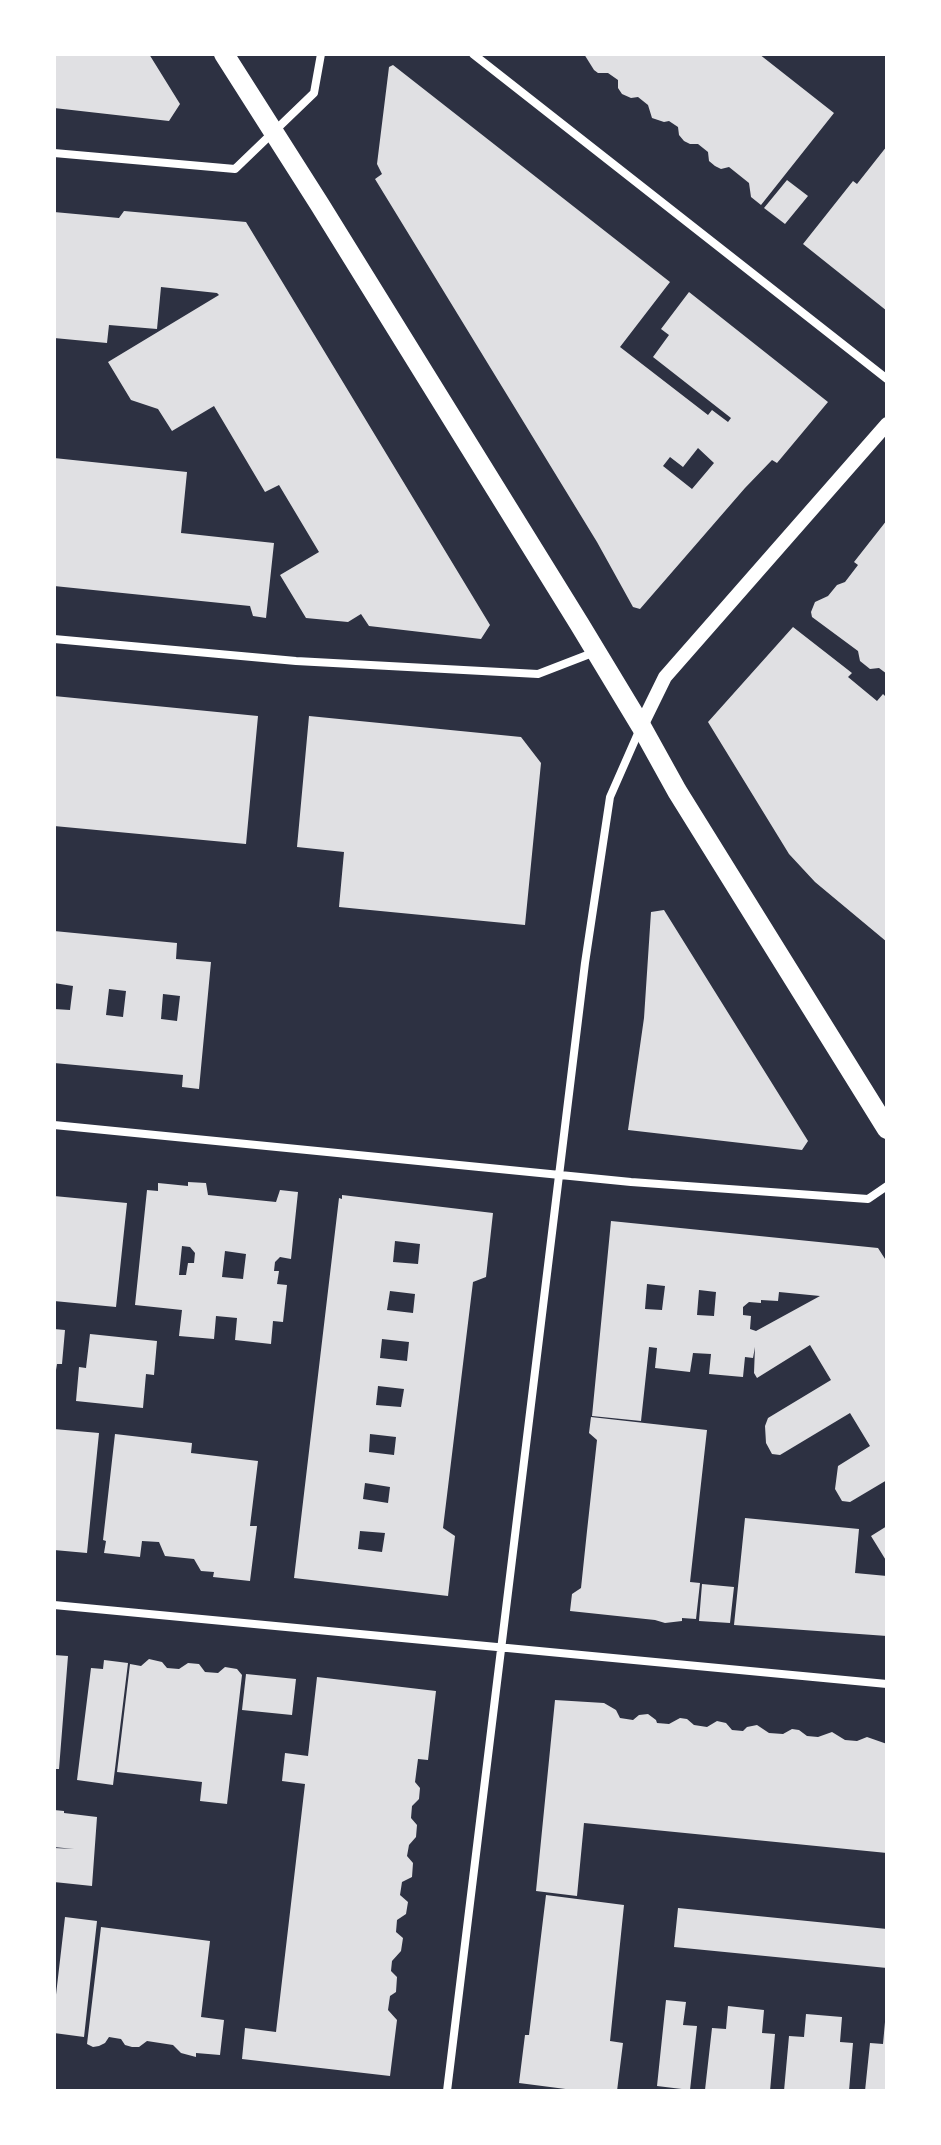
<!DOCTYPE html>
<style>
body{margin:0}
#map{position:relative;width:941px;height:2145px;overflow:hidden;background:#2d3142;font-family:"Source Sans 3",sans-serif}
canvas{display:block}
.frame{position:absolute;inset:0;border:56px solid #fff;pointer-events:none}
</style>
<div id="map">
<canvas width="941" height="2145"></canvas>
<div class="frame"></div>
</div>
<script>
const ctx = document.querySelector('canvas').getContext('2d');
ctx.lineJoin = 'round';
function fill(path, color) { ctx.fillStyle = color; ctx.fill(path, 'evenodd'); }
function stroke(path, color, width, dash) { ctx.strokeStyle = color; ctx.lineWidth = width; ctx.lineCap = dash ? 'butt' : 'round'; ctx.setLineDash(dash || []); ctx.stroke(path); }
fill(new Path2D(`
 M54,54H149L180,104L169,121L54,108Z
 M584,54H759L834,113L761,205L751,197L749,183L729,167L721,169L715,166L709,161L708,152L698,144H690L684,141L679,135L678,127L669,121L664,122L652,118L648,105L638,97L631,98L622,94L618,88V80L608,73H598L594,70Z
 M393,65L670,282L620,347L708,415L712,410L728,422L731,418L653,357L669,335L661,329L689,292L828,402L777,463L772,460L745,488L640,609L633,607L597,542L375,179L382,174L377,164L389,67ZM698,448L714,463L692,489L663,466L670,457L683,467Z
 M887,146V311L803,244L853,181L857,184Z
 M787,180L808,196L785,224L764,208Z
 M124,211L246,222L490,625L481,639L369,626L361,614L348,622L306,618L280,575L319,552L279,485L265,492L214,406L172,431L158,409L131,400L108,362L219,295L217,293L161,287L157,329L109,325L107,343L54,338V212L119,218Z
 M54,458L187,472L181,533L274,543L266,618L253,616L250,606L54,586Z
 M887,520V674L879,668L870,669L860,661L858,651L812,617L811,612L815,602L828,596L837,585L845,582L858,565L854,562Z
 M793,627L852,673L848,677L877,701L883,694L887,698V942L815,882L789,854L708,722Z
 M54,696L258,716L246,844L54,826Z
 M309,716L521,737L541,763L525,925L339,907L344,852L297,847Z
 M664,910L808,1141L802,1150L628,1130L644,1018L651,912Z
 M54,931L177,943L176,959L211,962L199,1089L182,1087L183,1075L54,1063V1009L70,1010L73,986L54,983ZM109,989L126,991L123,1017L106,1015ZM163,994L180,996L177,1021L161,1019Z
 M188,1182L206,1183L208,1195L276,1202L280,1190L298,1192L291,1259L280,1257L275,1262L274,1271H279L277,1284L287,1285L283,1322L273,1321L271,1344L235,1340L237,1318L216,1316L214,1339L179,1336L182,1310L135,1305L147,1190L158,1191V1183L188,1186ZM182,1246L190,1247L195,1253L194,1263H188L186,1275H179ZM225,1251L246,1254L243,1279L222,1277Z
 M342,1195L493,1213L486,1277L473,1282L443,1528L455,1536L448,1596L294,1578L339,1198L342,1199ZM395,1241L420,1244L418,1264L393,1262ZM390,1291L415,1294L413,1313L387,1310ZM382,1339L409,1342L407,1361L380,1358ZM378,1386L404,1389L401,1407L376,1405ZM370,1434L396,1437L394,1455L369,1452ZM365,1483L390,1487L388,1503L363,1499ZM360,1531L385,1533L382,1552L358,1549Z
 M54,1196L127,1203L116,1307L54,1301Z
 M611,1221L878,1248L887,1262V1480L850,1502L842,1501L835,1489L838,1466L870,1446L850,1413L780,1455L772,1454L766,1443L765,1426L768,1418L831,1380L810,1345L757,1378L754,1373L755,1347L753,1358L745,1357L743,1377L709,1374L711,1354L693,1353L690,1372L655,1368L657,1348L649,1347L641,1421L592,1416ZM647,1284L665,1286L662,1310L645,1309ZM699,1290L716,1292L714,1316L697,1315ZM779,1292L820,1296L756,1331L750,1329L751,1316L743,1315V1307L749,1302L761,1303V1300L778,1301Z
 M54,1329L65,1330L62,1364H57L56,1370H54Z
 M90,1334L157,1341L154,1375L146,1374L143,1408L76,1401L79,1367L86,1368Z
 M591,1417L707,1430L690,1582L700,1583L696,1619L682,1618V1621L665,1623L655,1620L570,1611L572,1594L581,1588L587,1531L597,1440L589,1433Z
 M54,1429L99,1433L87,1553L54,1550Z
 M115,1434L192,1443L191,1453L258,1461L250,1526H257L250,1581L213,1577L214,1572L201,1571L194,1559L165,1556L159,1542L142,1541L140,1557L104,1553L106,1541L103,1540Z
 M745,1518L859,1529L855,1573L887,1576V1636L734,1625Z
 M887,1526V1562L871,1536Z
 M702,1584L734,1587L730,1623L699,1621Z
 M54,1655L68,1656L59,1769H54Z
 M149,1659L162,1662L167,1668L179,1669L188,1663L199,1664L205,1672L218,1673L225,1667L237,1669L242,1675L227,1804L200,1801L202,1782L117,1772L130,1664L141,1666Z
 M104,1660L128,1663L113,1785L77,1780L91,1668L103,1669Z
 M246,1674L296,1679L292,1715L242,1710Z
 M317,1677L436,1691L428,1760L418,1759L415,1782L420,1788L419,1799L412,1806L411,1818L417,1825L416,1837L409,1845L407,1856L413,1863L412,1877L402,1882L400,1895L408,1902L406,1914L397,1920L396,1932L403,1938L401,1951L392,1961L391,1971L397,1977L396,1992L390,1996L388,2010L397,2020L390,2076L242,2059L245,2028L276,2032L305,1784L282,1781L285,1753L308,1756Z
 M555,1700L604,1703L616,1710L620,1718L633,1720L639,1715L648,1714L656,1720L657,1723L669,1724L680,1718L687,1719L694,1725L707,1727L717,1721L726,1723L732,1730L743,1731L747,1727L757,1725L769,1733L783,1734L792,1729L799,1730L807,1736L818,1737L832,1732L845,1740L857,1741L867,1737L887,1744V1853L584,1823L577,1896L536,1891Z
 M54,1810L64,1811V1813L97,1817L92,1886L54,1882V1848L74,1849L54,1847Z
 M546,1895L624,1905L610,2041L623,2043L617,2091H581L519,2083L525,2035H529Z
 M678,1908L887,1929V1968L674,1947Z
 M65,1917L97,1921L84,2037L54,2033V2012Z
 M101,1927L210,1941L201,2017L224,2020L220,2055L196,2053V2057L181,2053L173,2045L147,2041L139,2047H132L125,2045L121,2039L109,2037L105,2043L99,2046L93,2047L87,2044Z
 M666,2000L686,2002L683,2025L697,2026L690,2090L657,2086Z
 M728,2006L764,2010L762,2033L775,2034L770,2091L705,2090L712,2028L726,2029Z
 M806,2014L842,2017L840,2042L853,2043L849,2091H784L789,2036L804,2037Z
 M885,2022H887V2091H865L870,2043L883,2044Z`), '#e0e0e3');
stroke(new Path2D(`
 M473,54L887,379
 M54,153L235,169L314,93L321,54
 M54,639L296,661L538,674L595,652
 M54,1125L631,1182L868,1199L887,1186
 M54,1605L887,1684
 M447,2091L585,963L610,797L639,731`), '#fff', 8);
stroke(new Path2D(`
 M641,726L665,677L887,424`), '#fff', 14);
stroke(new Path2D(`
 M224,54L320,205L580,625L641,726L677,791L887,1129`), '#fff', 20);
</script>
